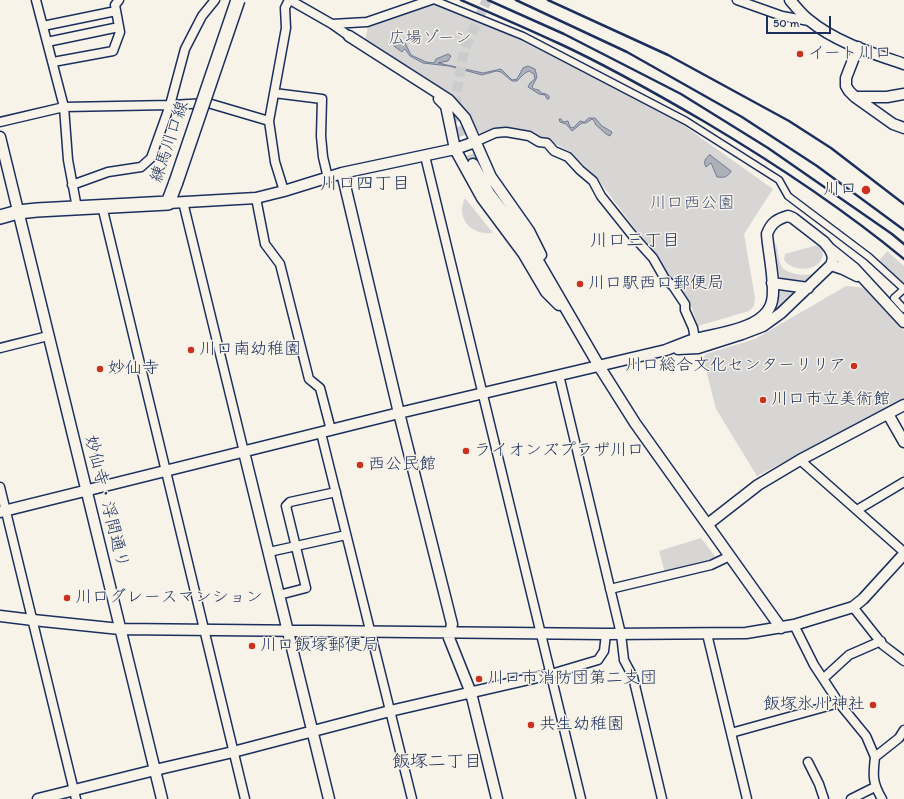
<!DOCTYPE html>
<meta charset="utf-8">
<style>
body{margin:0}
#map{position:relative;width:904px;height:799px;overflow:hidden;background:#f7f3e8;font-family:Itim,sans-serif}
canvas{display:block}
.scale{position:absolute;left:766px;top:16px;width:65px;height:18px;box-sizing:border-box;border:2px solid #1b2f5e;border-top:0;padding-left:5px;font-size:12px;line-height:14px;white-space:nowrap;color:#1b2f5e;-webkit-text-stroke:3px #f7f3e8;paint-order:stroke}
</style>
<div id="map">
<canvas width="904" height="799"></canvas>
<div class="scale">50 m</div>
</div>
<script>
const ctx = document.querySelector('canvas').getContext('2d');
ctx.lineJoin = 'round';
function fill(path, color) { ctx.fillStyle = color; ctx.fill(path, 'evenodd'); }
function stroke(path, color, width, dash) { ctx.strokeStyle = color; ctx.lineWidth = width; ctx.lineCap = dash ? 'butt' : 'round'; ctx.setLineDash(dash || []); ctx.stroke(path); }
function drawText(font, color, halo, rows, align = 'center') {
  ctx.font = font + ' Itim,"Klee One",sans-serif'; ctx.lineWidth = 3; ctx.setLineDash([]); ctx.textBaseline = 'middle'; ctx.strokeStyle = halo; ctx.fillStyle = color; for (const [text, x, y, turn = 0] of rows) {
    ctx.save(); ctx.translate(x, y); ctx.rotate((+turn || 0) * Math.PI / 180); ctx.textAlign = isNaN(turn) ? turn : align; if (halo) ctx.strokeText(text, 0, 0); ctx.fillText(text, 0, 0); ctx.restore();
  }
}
fill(new Path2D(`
 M434,3L518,36L669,115L773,189L744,234L755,298L754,306L749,311L698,326L691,306L647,245L597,178L571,152L533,133H480L459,105L365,40L368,27Z
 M465,198L493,233C472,236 455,219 465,198Z
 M776,244C778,250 778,257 780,263C783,275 807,277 816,273L805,283C797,282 782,284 779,275L775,245Z
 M817,245L822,247C829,271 794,275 784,260L785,254Z
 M887,251L904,266V294L880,260Z
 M846,286L867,288L904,331V399L757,476L716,409L703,358L706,354L755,339Z
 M779,288L802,289L771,317H768C776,309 779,299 779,288Z
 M701,538L717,559L665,573L659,551Z`), '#d7d6d4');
const water = new Path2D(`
 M396,38L400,42L405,43L411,55L426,62L434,63L436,59L448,54L451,56L448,61L438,63L483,73L501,69L512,80L517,79L523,68L528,66L535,69L537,77L532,87L534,89L539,90L541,93L546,94L549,96V99H547L545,95L539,94L528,87L530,83L535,79L534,74L529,71L525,73L517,81H512L501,72L496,71L482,75L449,66L423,63L410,56L405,49L402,52L394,46Z
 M589,118H595L602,126L612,132L610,136L606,134L595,124V122L592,119L586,123H582L572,131L566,124L560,122L559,119H561L563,122L568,121L570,127L573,128L580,121L584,122Z
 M710,155L731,171C728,177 724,178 717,177L711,163L706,167C703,162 705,158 710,155Z`);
fill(water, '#acb0b9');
stroke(water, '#727c95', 1);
stroke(new Path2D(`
 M473,164L462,132L456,98L464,50L487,0`), '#cbcccc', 10, [10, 5]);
const pedestrian = new Path2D(`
 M434,0L523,36L686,121L779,180L788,196L869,257L904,289L894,298L904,309`);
const minor = new Path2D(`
 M36,0L64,107L68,160L77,208
 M290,0L332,24L349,36
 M737,0L782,16L809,21
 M332,24L367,22L431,0
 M43,26L116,11
 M47,42L119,27
 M53,62L113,51L120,32L115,5L119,0
 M274,93L322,99L321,136L323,157L328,178
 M0,122L64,107L170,105L208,103L269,121
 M475,142L495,133L506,132L529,136L539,142L547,143L554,151L568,157L580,170L593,181L601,196L633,236L653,258L665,279L673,286L685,304V310L693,328L695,339
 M425,156L581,799
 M72,185L108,172L141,167L151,158L170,105L185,49L202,16L215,0
 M284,191L275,162L269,121L286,28L285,8L289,0
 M256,198L265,244L280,264L309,379L320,388L331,430
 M183,202L244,452
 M102,206L245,799
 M0,348L48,336
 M559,375L621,634L624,660L633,677L662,799
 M321,433L412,799
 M800,460L904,552
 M0,487L76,799
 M857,510L904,482
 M269,552L346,535
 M610,589L711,565L730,556
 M279,595L306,588L286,506L290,502L336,492
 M853,607L883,645L904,661
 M794,625L814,665L839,703L866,736L875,757
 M707,634L747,799
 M551,674L598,660L604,651L606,634
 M824,678L849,655L881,641
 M731,733L839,703
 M808,762L819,784L824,799
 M851,799L875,787
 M882,799C872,782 873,775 875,757L899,738L904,730`);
const tertiary = new Path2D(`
 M790,0C796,7 802,15 809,20C835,42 872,53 904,64
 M349,36L449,100L465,118L491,177L529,231L541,255
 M858,47L846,78V86L849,91L855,97L893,124L904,128
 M855,97H887L904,94
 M439,99L446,106L455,149L482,198L523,253L546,292L559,305
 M0,137L162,799
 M473,164L489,193L530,247L599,366L635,423L781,628
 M342,173L399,413L452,624L449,638L471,693L497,799
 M168,203L256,198L284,191L342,173L455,149L475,142
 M831,265L843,269L857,276
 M772,283L808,288
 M678,349L698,348L742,334L763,326L781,313L831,265C834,258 833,255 829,248
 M888,414L904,442
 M244,452L329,799
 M0,512L399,413L666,350C676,346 686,342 695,339C718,333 766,329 772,301C776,285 768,251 767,234C771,223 777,219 788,216L793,218L824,242L829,248L854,268L904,322
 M708,524L758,485L800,460L904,405
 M0,616L33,620L120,629L606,634L746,633L794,625L853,607L863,599L904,554
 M38,799L155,770L233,752L390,711L551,674`);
const primary = new Path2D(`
 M0,217L18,212L37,210L168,203L176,182`);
stroke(pedestrian, '#1b2f5e', 9);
stroke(minor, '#1b2f5e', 11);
stroke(tertiary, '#1b2f5e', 13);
stroke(primary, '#1b2f5e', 16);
stroke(pedestrian, '#f7f3e8', 6);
stroke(minor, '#f7f3e8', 8);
stroke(tertiary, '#f7f3e8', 10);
stroke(primary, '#f7f3e8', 13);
stroke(new Path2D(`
 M461,0C493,14 526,28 558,43C608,66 657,94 705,122C774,163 842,208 904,259
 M488,0L564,34L681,94L768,148L892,234L904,244
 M516,0L627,52L742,117L817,166L904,230
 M548,0L668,55L789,121L831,148L904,204`), '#1b2f5e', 2.5);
const primaryBridge = new Path2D(`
 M176,182L238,0`);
stroke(primaryBridge, '#1b2f5e', 16, []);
stroke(primaryBridge, '#f7f3e8', 13);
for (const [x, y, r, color] of [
 [800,54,4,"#c8321e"],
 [866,190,5,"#c8321e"],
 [580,284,4,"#c8321e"],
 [191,350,4,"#c8321e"],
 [854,366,4,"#c8321e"],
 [100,369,4,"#c8321e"],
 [763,400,4,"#c8321e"],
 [466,451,4,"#c8321e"],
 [360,465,4,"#c8321e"],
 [67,598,4,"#c8321e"],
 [252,646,4,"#c8321e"],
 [479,679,4,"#c8321e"],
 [873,705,4,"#c8321e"],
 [531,725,4,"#c8321e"]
]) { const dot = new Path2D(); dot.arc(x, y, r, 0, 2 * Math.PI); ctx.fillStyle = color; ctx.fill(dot); stroke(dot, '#f7f3e8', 1.5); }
drawText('17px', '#415076', '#f7f3e8', [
 ["広場ゾーン",430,39],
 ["川口西公園",692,204]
]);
drawText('17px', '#1b2f5e', '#f7f3e8', [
 ["イート川口",808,54],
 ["川口",857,190,"right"],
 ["川口駅西口郵便局",588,284],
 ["川口南幼稚園",199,350],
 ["川口総合文化センターリリア",846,366,"right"],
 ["妙仙寺",108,369],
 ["川口市立美術館",771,400],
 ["ライオンズプラザ川口",474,451],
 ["西公民館",368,465],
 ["川口グレースマンション",75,598],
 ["川口飯塚郵便局",260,646],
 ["川口市消防団第二支団",487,679],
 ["飯塚氷川神社",865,705,"right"],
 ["共生幼稚園",539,725]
], 'left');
drawText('17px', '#1b2f5e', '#f7f3e8', [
 ["練馬川口線",170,142,-71],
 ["妙仙寺・浮間通り",106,502,76]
]);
drawText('18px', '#1b2f5e', '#f7f3e8', [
 ["川口四丁目",365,184],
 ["川口三丁目",635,241],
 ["飯塚二丁目",437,762]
]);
</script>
